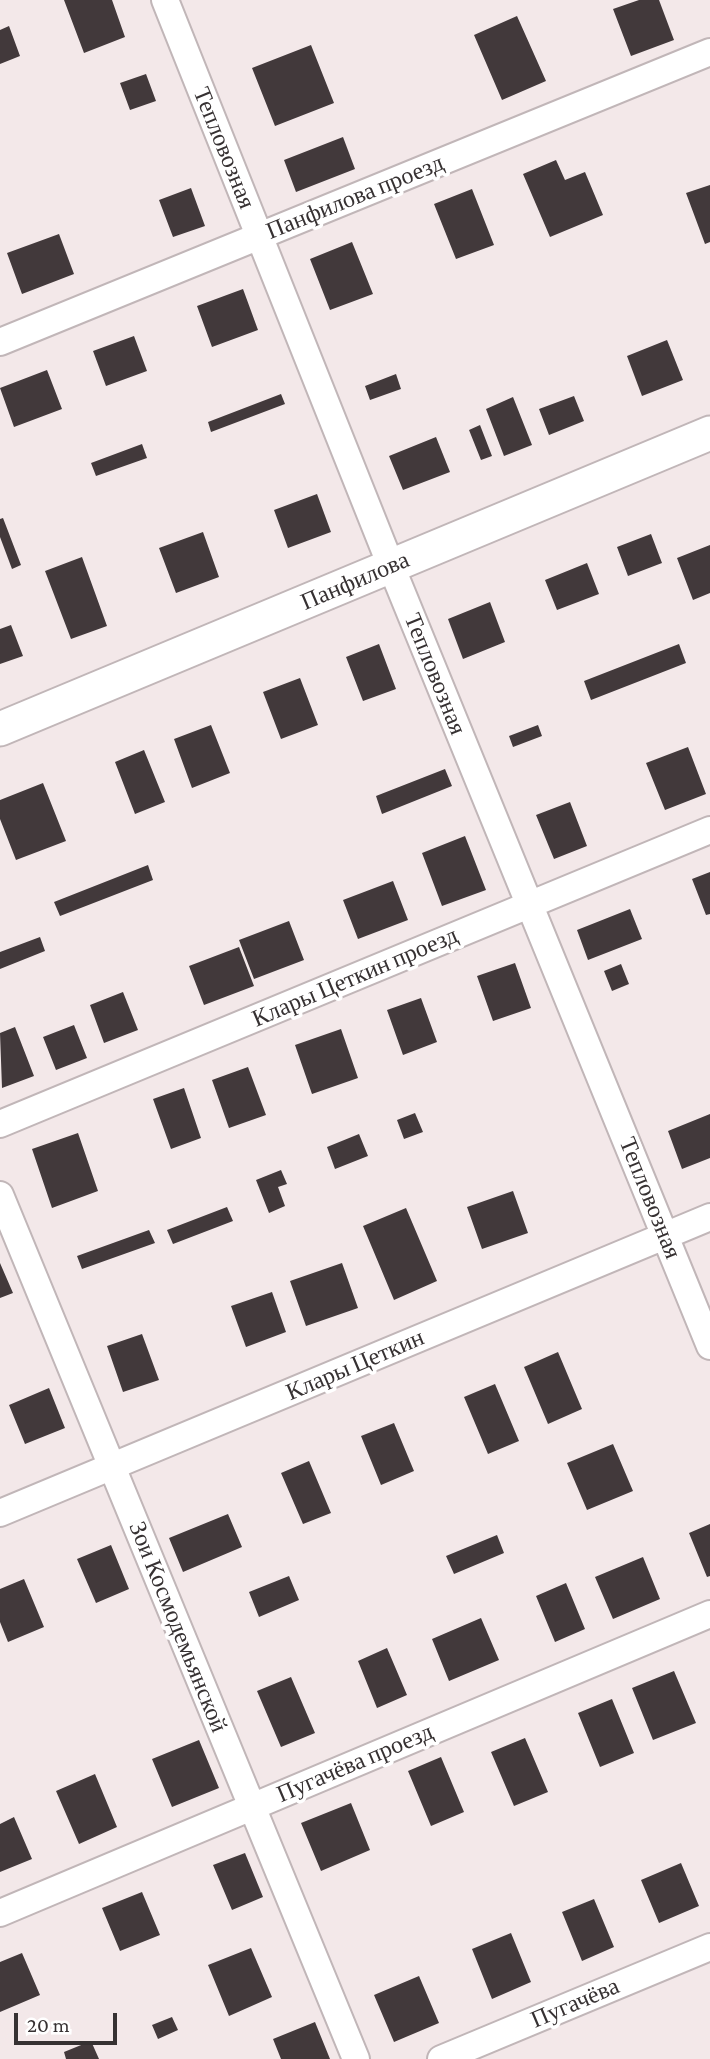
<!DOCTYPE html>
<meta charset="utf-8">
<style>
body{margin:0}
#map{position:relative;width:710px;height:2059px;overflow:hidden;background:#f3e8e9;font-family:"Crimson Pro",serif}
canvas{display:block}
.scale{position:absolute;left:14px;top:2013px;width:103px;height:32px;box-sizing:border-box;border:4px solid #363132;border-top:0;padding-left:9px;font-size:21px;line-height:24px;white-space:nowrap;color:#363132;-webkit-text-stroke:5px #fff;paint-order:stroke}
</style>
<div id="map">
<canvas width="710" height="2059"></canvas>
<div class="scale">20 m</div>
</div>
<script>
const ctx = document.querySelector('canvas').getContext('2d');
ctx.lineJoin = 'round';
function fill(path, color) { ctx.fillStyle = color; ctx.fill(path, 'evenodd'); }
function stroke(path, color, width, dash) { ctx.strokeStyle = color; ctx.lineWidth = width; ctx.lineCap = dash ? 'butt' : 'round'; ctx.setLineDash(dash || []); ctx.stroke(path); }
function drawText(font, color, halo, rows, align = 'center') {
  ctx.font = font + ' "Crimson Pro",serif'; ctx.lineWidth = 7; ctx.setLineDash([]); ctx.textBaseline = 'middle'; ctx.strokeStyle = halo; ctx.fillStyle = color; for (const [text, x, y, turn = 0] of rows) {
    ctx.save(); ctx.translate(x, y); ctx.rotate((+turn || 0) * Math.PI / 180); ctx.textAlign = isNaN(turn) ? turn : align; if (halo) ctx.strokeText(text, 0, 0); ctx.fillText(text, 0, 0); ctx.restore();
  }
}
fill(new Path2D(`
 M64,0H112L125,37L84,53Z
 M639,0H659L674,40L631,56L613,9Z
 M517,16L546,81L502,100L474,35Z
 M9,26L20,56L0,64V30Z
 M311,45L334,103L275,126L252,68Z
 M146,74L156,101L130,110L120,83Z
 M343,137L355,169L296,192L284,160Z
 M556,160L565,180L585,172L603,215L550,237L523,174Z
 M710,185V242L705,244L686,193Z
 M191,188L205,226L173,237L159,200Z
 M472,189L494,245L456,259L434,204Z
 M59,234L74,274L22,294L7,253Z
 M352,242L373,294L330,310L310,259Z
 M243,289L258,330L212,347L197,306Z
 M134,336L147,371L106,386L93,351Z
 M667,340L683,380L642,396L627,356Z
 M47,370L62,409L14,427L0,388Z
 M396,374L401,389L370,400L365,386Z
 M281,394L285,404L211,432L208,422Z
 M574,396L584,421L549,435L539,409Z
 M513,397L532,445L504,456L486,409Z
 M480,425L492,456L481,460L469,430Z
 M436,437L450,472L403,490L389,456Z
 M142,444L147,458L96,476L91,463Z
 M317,494L331,532L288,548L274,510Z
 M3,518L21,565L12,569L0,537V519Z
 M203,532L219,577L176,593L159,548Z
 M651,534L662,563L628,576L617,547Z
 M710,545V593L693,600L677,558Z
 M82,557L107,626L71,639L45,571Z
 M587,563L599,594L557,610L545,580Z
 M490,602L505,642L463,659L448,619Z
 M11,625L23,656L0,664V629Z
 M379,644L396,689L363,701L346,657Z
 M679,644L686,663L591,700L584,681Z
 M300,678L318,725L281,739L263,692Z
 M211,725L230,773L192,788L174,739Z
 M538,725L542,736L513,747L509,736Z
 M688,747L706,794L665,810L646,763Z
 M144,750L165,802L135,814L115,762Z
 M445,769L452,786L382,814L376,796Z
 M43,783L66,841L16,860L0,819V800Z
 M570,802L587,846L554,859L536,815Z
 M465,836L486,890L442,906L422,853Z
 M148,865L153,880L60,916L54,902Z
 M710,872V914L706,915L692,879Z
 M393,881L408,920L358,939L343,900Z
 M630,909L642,939L588,960L577,930Z
 M289,921L304,960L254,979L239,940Z
 M40,937L45,951L0,969V952Z
 M239,947L254,986L204,1005L189,966Z
 M515,963L531,1008L493,1021L477,976Z
 M621,964L629,984L612,991L604,971Z
 M123,992L138,1030L104,1043L90,1005Z
 M421,998L437,1042L403,1055L387,1010Z
 M74,1025L87,1058L56,1070L43,1037Z
 M15,1027L34,1076L2,1088L0,1033Z
 M341,1029L358,1078L312,1094L295,1045Z
 M248,1067L266,1115L229,1128L212,1080Z
 M184,1088L201,1138L171,1149L153,1099Z
 M415,1113L423,1132L404,1139L397,1120Z
 M710,1114V1158L682,1169L668,1131Z
 M78,1133L98,1191L52,1208L32,1149Z
 M359,1134L368,1156L335,1169L327,1147Z
 M281,1170L287,1184L278,1187L285,1206L269,1213L256,1180Z
 M513,1191L528,1233L482,1249L467,1207Z
 M227,1207L233,1221L173,1244L167,1230Z
 M406,1208L437,1281L394,1300L363,1226Z
 M149,1230L155,1243L82,1269L77,1256Z
 M0,1263L13,1293L0,1298Z
 M342,1263L358,1308L306,1326L290,1281Z
 M272,1292L286,1332L246,1347L231,1306Z
 M142,1334L159,1380L123,1392L107,1346Z
 M558,1352L582,1409L548,1424L524,1367Z
 M495,1384L519,1441L488,1454L464,1397Z
 M49,1388L65,1428L25,1444L9,1405Z
 M394,1423L414,1471L381,1485L361,1436Z
 M613,1444L633,1491L587,1510L567,1463Z
 M309,1461L331,1513L303,1524L281,1473Z
 M228,1514L242,1547L183,1572L169,1538Z
 M710,1524V1576L707,1577L689,1533Z
 M497,1535L504,1553L454,1574L446,1556Z
 M111,1545L129,1589L96,1603L77,1559Z
 M643,1557L660,1599L613,1619L595,1577Z
 M289,1576L299,1600L259,1617L249,1592Z
 M24,1579L44,1627L8,1642L0,1622V1589Z
 M566,1583L585,1629L555,1642L536,1596Z
 M481,1618L499,1660L449,1681L432,1639Z
 M387,1648L407,1695L377,1708L358,1661Z
 M674,1671L696,1723L653,1740L632,1688Z
 M291,1677L315,1733L281,1747L257,1691Z
 M612,1699L634,1753L600,1767L578,1713Z
 M525,1738L548,1792L514,1806L491,1752Z
 M199,1740L219,1788L172,1807L152,1759Z
 M441,1757L464,1812L431,1826L408,1771Z
 M95,1774L117,1827L79,1844L56,1791Z
 M351,1803L370,1850L321,1871L301,1823Z
 M14,1817L32,1859L0,1872V1824Z
 M245,1853L263,1897L232,1910L213,1865Z
 M681,1863L699,1906L659,1923L641,1880Z
 M142,1892L160,1935L120,1951L102,1908Z
 M594,1899L614,1947L582,1961L562,1912Z
 M511,1933L531,1982L492,1999L472,1949Z
 M251,1948L272,1997L229,2016L208,1965Z
 M22,1953L40,1995L0,2012V1962Z
 M419,1976L439,2023L394,2042L374,1995Z
 M172,2017L178,2030L158,2039L152,2025Z
 M315,2022L330,2059H281L273,2039Z
 M91,2041L99,2059H66L64,2052Z`), '#42393b');
const minor = new Path2D(`
 M165,0L391,566L710,1346
 M0,342L710,52
 M0,1124L710,830
 M0,1195L356,2059
 M0,1513L710,1217
 M0,1913L710,1614
 M441,2059L710,1947`);
const tertiary = new Path2D(`
 M0,729L710,433`);
stroke(minor, '#c1b6b8', 30);
stroke(tertiary, '#c1b6b8', 37);
stroke(minor, '#fff', 26);
stroke(tertiary, '#fff', 33);
drawText('24px', '#363132', '#fff', [
 ["Тепловозная",224,148,68],
 ["Панфилова проезд",355,197,-22],
 ["Панфилова",355,581,-23],
 ["Тепловозная",435,674,68],
 ["Клары Цеткин проезд",355,977,-23],
 ["Тепловозная",650,1198,68],
 ["Клары Цеткин",355,1365,-23],
 ["Зои Космодемьянской",178,1627,68],
 ["Пугачёва проезд",355,1763,-23],
 ["Пугачёва",575,2003,-23]
]);
</script>
